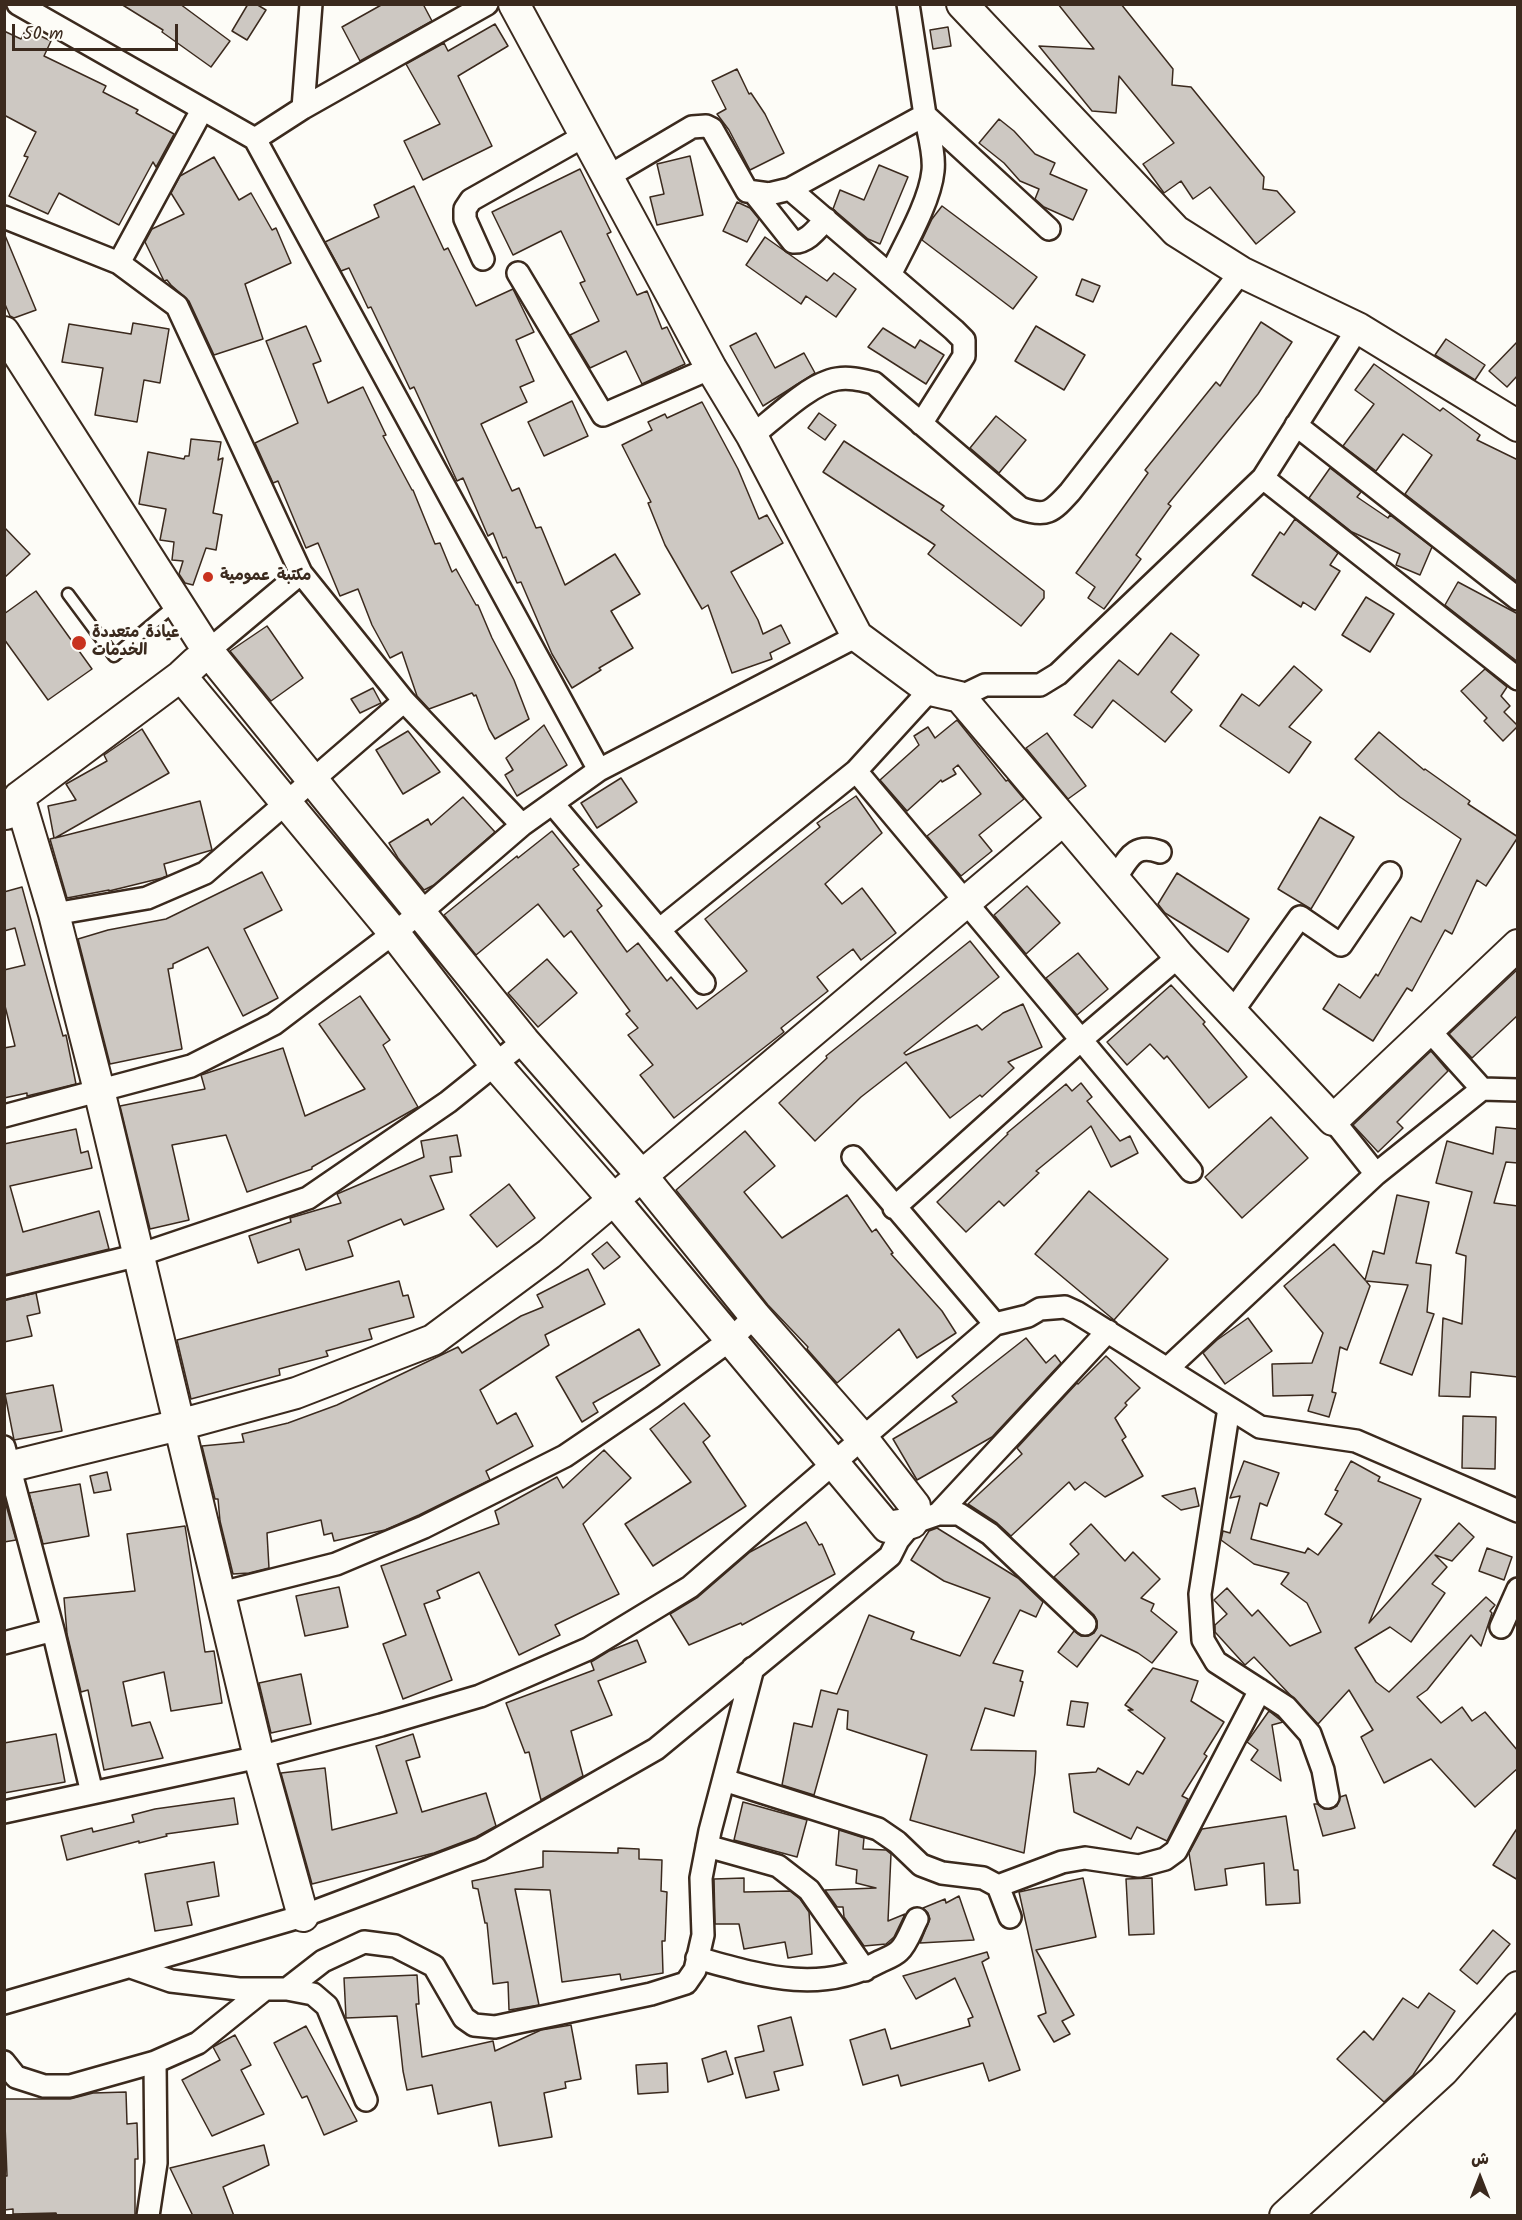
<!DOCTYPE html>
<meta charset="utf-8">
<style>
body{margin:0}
#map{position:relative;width:1522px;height:2220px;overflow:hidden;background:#fdfcf7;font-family:Kalam,"Playpen Sans Arabic",sans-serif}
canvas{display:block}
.frame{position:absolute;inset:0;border:6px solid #3b2a1e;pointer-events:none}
.north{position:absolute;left:1450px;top:2148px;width:60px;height:60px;-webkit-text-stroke:4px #fdfcf7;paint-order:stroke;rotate:0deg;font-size:16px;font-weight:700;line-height:24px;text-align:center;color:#3b2a1e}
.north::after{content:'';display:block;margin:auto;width:21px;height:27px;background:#3b2a1e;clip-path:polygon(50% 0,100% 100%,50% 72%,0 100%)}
.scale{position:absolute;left:12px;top:24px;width:166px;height:27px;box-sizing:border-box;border:3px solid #3b2a1e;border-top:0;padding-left:8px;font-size:18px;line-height:21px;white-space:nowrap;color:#3b2a1e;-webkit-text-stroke:4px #fdfcf7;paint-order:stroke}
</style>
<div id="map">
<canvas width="1522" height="2220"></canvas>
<div class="frame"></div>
<div class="north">ش</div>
<div class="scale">50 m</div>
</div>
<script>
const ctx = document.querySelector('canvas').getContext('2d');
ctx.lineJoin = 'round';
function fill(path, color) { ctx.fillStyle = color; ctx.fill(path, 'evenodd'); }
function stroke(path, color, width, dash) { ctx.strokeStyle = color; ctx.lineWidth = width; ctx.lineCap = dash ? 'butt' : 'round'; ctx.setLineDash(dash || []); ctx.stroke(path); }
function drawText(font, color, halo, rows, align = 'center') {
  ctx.font = font + ' Kalam,"Playpen Sans Arabic",sans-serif'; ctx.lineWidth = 6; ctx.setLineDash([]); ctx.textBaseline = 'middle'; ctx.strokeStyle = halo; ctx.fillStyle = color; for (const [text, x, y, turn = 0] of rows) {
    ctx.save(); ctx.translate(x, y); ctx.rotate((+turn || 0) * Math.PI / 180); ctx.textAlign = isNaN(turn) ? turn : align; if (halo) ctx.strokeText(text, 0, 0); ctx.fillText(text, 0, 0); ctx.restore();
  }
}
const building = new Path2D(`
 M121,4H180L230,41L211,67L162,32L163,30Z
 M248,4H256L266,10L247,40L232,31Z
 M383,4H423L432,21L360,61L342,27Z
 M1058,4H1121L1173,69L1172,85L1191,87L1264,177L1263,189L1277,191L1295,212L1256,244L1210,187L1193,199L1181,181L1164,193L1143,164L1174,143L1119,76L1116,113L1092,111L1039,46L1094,49Z
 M495,24L508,46L458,76L492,146L423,180L404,141L440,124L406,64L444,43L448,51Z
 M948,27L951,46L933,49L930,30Z
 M26,29L51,41L44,56L106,86L103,92L138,110L136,113L174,134L156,167L153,162L119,225L59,193L48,214L9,196L28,157L24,156L36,132L4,115V31L21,39Z
 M737,69L749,94L751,93L765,114L784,153L750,170L729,130L717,114L726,109L712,81Z
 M999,119L1014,131L1035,154L1055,163L1050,174L1087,190L1073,220L1044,207L1035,199L1039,189L1020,181L1004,163L979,143Z
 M690,156L703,215L657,225L650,197L664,194L657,164Z
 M214,157L239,200L251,193L272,230L276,228L291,263L245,284L263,339L214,355L189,301L171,285L167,280L164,281L145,242L152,229L184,214L171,193L180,176Z
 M879,165L908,177L880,244L868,239L833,209L840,190L864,200Z
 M580,169L611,232L607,234L637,295L647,291L662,329L667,327L685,364L642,384L626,351L590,368L570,335L599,321L580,283L585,281L561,231L513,255L492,212Z
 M414,186L444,250L448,248L476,306L513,289L534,332L516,340L534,381L520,387L527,402L481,424L512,491L519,488L536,528L541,527L565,585L615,554L640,594L611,611L633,648L599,668L601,670L572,688L552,654L521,582L517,583L506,557L503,558L493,533L488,536L463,478L457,481L414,387L410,389L371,307L368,308L349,268L341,271L325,242L379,217L374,205Z
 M737,202L750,208L759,219L747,242L723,231Z
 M942,206L1037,277L1013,309L922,240L932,219Z
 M4,233L36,310L14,318L10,316L4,302Z
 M765,237L827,281L834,273L856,289L836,317L806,296L801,304L746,265Z
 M1082,279L1100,286L1093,302L1076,295Z
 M1261,322L1292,342L1258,394L1168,504L1171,506L1136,555L1141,559L1104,609L1088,598L1095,587L1076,573L1148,473L1145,470L1216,382L1220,386Z
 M133,323L169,329L160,383L144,380L137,422L95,415L103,368L62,362L69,324L131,334Z
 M306,326L321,361L313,364L328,403L363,387L386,435L383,436L412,490H413L435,544L440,543L452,572L456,569L476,605H478L492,638L514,680L529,719L495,739L489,729L476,695L474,696L472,693L429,709L417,696L402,652L390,658L372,625L358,589L340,596L318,543L306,548L278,481L273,483L255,443L298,423L266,341Z
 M1036,326L1085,355L1064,390L1015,361Z
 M883,328L915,348L920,340L944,355L926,384L868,347Z
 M756,333L775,368L804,353L815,373L763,406L730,346Z
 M1446,339L1485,365L1475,380L1435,355Z
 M1518,341V375L1507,387L1489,371Z
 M1374,364L1440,411L1443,408L1480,435L1477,440L1518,460V582L1405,494L1432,455L1403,434L1376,471L1343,446L1374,404L1355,390Z
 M572,401L588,436L544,456L528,422Z
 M702,402L738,469L759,519L767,515L783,543L731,572L758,620L763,634L781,625L790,643L770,653L772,659L732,673L708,605L702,609L665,545L648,503L651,502L622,445L652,430L648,422L665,414L667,418Z
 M819,413L836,425L825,440L808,428Z
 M996,416L1026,440L999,473L970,448Z
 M191,439L221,442L218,460L223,458L213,513L222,515L216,550L206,548L193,585L185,583L179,574L183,561L172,560L174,542L160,540L166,509L139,504L148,452L184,459L185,456H189Z
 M844,441L944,506L941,510L1044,591V598L1021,626L928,554L935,545L823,472Z
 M1330,468L1361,492L1357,497L1388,518L1390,515L1432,547L1420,575L1396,565L1400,554L1352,532L1309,498Z
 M1295,519L1338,553L1330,565L1340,571L1315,610L1303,602L1301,607L1252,575L1280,532L1284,535Z
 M4,527L30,554L4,578Z
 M1458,582L1518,614V662L1445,605Z
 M36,591L92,669L48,700L4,639V614Z
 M1366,597L1394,614L1370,652L1342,635Z
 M267,626L303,678L271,701L230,651Z
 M1171,633L1199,655L1171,692L1192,710L1165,742L1113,700L1092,728L1074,715L1119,660L1138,675Z
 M1294,666L1322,690L1289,727L1311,742L1289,773L1220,726L1242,694L1259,706Z
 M1485,669L1507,687L1501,696L1510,706L1504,712L1518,726L1503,741L1484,721L1487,718L1461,691Z
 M373,688L381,703L360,713L351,699Z
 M957,720L1006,781L1008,780L1024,799L979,835L992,851L961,876L927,836L981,794L958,765L953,769L956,774L942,782L941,780L907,811L880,780L919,745L914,736L928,727L935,738Z
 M544,725L567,765L517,796L505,775L513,770L506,758Z
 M142,729L169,773L55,838L200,801L212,850L164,864L167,876L162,878L109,891V890L67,898L50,839L54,838L48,806L76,800L66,784L107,761L104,755Z
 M408,731L440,772L403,794L376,750Z
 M1379,732L1424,770L1425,769L1470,801L1468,804L1518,837L1486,886L1477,880L1452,934L1445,930L1412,991L1407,988L1373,1041L1323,1009L1339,984L1360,998L1376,974L1378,976L1411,917L1421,922L1461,839L1400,797L1355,759Z
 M1047,733L1086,786L1068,799L1026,748Z
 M621,778L637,802L597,828L581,803Z
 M856,796L882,833L825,884L842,904L862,888L896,933L861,960L853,949L817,977L828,991L781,1028L784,1032L674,1118L640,1075L653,1065L628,1035L638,1028L626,1014L630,1011L571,931L564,937L538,904L476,955L444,915L517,856L518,858L552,831L579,865L573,869L602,906L597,910L627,952L638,943L667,981L671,977L697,1009L747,971L705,919L820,827L817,823Z
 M463,797L495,832L434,885L424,890L398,858L389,843L428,819L431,825Z
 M1320,817L1354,837L1311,909L1278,889Z
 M262,872L282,910L244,929L278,998L243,1016L208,947L173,964V968L168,969L182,1049L110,1064L78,939L108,930L166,919Z
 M1177,873L1249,919L1228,952L1165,913L1158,904Z
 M1027,886L1060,923L1026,954L994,915Z
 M22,887L63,1036L66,1035L76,1084L27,1096V1093L4,1098V1048L15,1046L4,1002V970L25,965L15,928L4,931V892Z
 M970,941L999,977L904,1053L906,1055L977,1025L982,1030L1003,1013L1023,1004L1042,1047L1008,1062L1014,1068L982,1097L980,1095L950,1118L906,1062L861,1097L815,1141L779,1103L827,1058L826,1056Z
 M1078,953L1108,989L1077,1015L1046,978Z
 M547,959L577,993L538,1027L508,993Z
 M1518,969V1015L1472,1058L1449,1034Z
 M1171,985L1205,1022L1203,1024L1247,1077L1209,1108L1167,1056L1164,1059L1150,1044L1127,1065L1107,1042Z
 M360,996L390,1040L383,1045L418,1107L312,1167V1169L247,1192L226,1135L172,1145L189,1220L150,1229L120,1106L205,1089L201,1075L283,1048L305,1116L365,1089L319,1024Z
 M1431,1051L1448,1071L1397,1122L1403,1128L1378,1152L1353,1125Z
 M1081,1083L1092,1097L1087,1101L1120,1141L1130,1136L1138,1153L1111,1167L1091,1126L1036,1171L1039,1173L1004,1206L999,1201L966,1232L937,1202L1008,1134L1007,1133L1066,1084L1072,1091Z
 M1271,1117L1308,1158L1242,1218L1205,1177Z
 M1496,1127L1518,1129V1163L1506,1162L1494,1203L1518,1206V1377L1471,1372L1470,1397L1439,1396L1443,1318L1462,1324L1466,1256L1456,1253L1472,1192L1436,1183L1447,1141L1493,1154Z
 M76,1129L81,1153L88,1151L92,1168L10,1186L23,1232L99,1211L109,1249L4,1275V1144Z
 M745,1131L775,1166L744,1192L782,1238L847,1195L872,1232L876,1229L893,1253L891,1254L942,1311L956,1333L917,1358L899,1329L837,1383L807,1349L808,1347L768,1305L676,1190Z
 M457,1135L461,1156L450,1157L452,1172L430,1176L444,1209L404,1225L401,1219L348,1241L353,1256L306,1270L299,1249L258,1263L249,1236L291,1222L290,1218L341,1203L337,1194L424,1157L421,1141Z
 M509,1184L535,1218L497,1247L470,1215Z
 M1089,1191L1168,1259L1114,1320L1035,1254Z
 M1397,1195L1429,1202L1416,1263L1431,1265L1427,1312L1434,1314L1412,1375L1380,1363L1408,1285L1366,1281L1370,1286L1347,1350L1340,1347L1332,1392L1336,1393L1329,1417L1308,1411L1313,1395L1273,1396L1272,1364L1312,1363L1323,1333L1284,1286L1334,1244L1365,1280L1373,1251L1384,1254Z
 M607,1242L620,1257L604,1269L592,1254Z
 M588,1269L605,1304L545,1335L549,1345L480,1390L497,1424L516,1413L533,1446L486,1471L490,1480L419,1515L385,1530L334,1541L332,1533L324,1535L321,1520L267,1533L269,1568L249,1573L233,1574L220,1521L218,1499H215L202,1446L244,1442L242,1434L288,1423L337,1405L458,1347L462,1353L521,1316L543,1307L537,1295Z
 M399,1281L403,1296L408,1295L414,1317L369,1329L372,1339L326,1351L328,1356L279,1369L280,1375L191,1399L177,1340Z
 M36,1293L40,1313L27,1316L32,1336L4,1342V1300Z
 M1248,1318L1272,1351L1225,1384L1203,1353L1217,1340Z
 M639,1329L660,1365L593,1403L598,1412L582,1422L556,1377Z
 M1026,1338L1046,1363L1055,1355L1061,1363L992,1437L917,1480L893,1439L957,1402L952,1396Z
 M1106,1356L1140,1388L1125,1403L1127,1405L1115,1418L1126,1437L1122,1440L1143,1476L1105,1497L1085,1482L1075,1490L1069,1482L1011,1536L997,1523L968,1504L1022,1454L1017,1448L1077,1383L1078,1384Z
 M53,1385L62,1431L14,1440L5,1394Z
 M684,1403L710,1436L703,1442L746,1506L653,1566L625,1524L691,1482L650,1429Z
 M1463,1416L1496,1417L1495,1469L1462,1468Z
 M604,1450L631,1478L583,1524L619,1594L555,1625L560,1635L519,1655L479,1572L437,1591L440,1598L424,1604L452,1680L403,1699L383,1644L406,1635L381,1566L499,1524L495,1511L557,1477L563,1488Z
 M1244,1461L1279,1473L1267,1506L1260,1503L1251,1539L1305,1553L1308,1548L1318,1555L1342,1524L1325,1514L1338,1491L1335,1490L1351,1461L1380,1477L1378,1481L1421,1499L1369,1623L1459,1523L1474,1537L1452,1561L1435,1555L1447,1567L1432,1584L1445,1593L1411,1642L1390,1627L1355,1648L1376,1682L1389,1692L1486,1597L1495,1605L1490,1611L1492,1613L1481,1646L1471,1635L1427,1690L1417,1697L1441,1723L1462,1707L1472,1721L1485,1712L1518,1751V1768L1475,1807L1431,1759L1384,1783L1361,1737L1373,1730L1349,1690L1318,1724L1254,1657L1245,1665L1215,1632V1625L1227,1614L1214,1600L1227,1588L1252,1616L1258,1610L1290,1646L1321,1632L1307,1603L1281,1584L1289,1573L1254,1564L1221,1540L1223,1531L1230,1533L1240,1496L1230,1498Z
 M107,1472L111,1490L94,1493L90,1476Z
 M80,1484L89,1536L43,1544L29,1493Z
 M1195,1488L1199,1506L1181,1510L1162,1496Z
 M4,1498L16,1540L4,1542Z
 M806,1522L819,1545L822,1544L835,1574L742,1625L741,1623L689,1645L670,1614L698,1597L750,1552Z
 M1091,1524L1125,1561L1133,1552L1160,1579L1141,1598L1154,1604L1151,1611L1177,1632L1152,1663L1138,1653L1101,1635L1077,1667L1058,1652L1074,1631L1081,1636H1088L1094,1633L1097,1628V1621L1094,1615L1054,1577L1079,1554L1070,1544Z
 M185,1526L205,1652L214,1651L222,1703L171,1711L164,1672L123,1682L132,1726L150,1722L163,1758L104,1770L88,1690L81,1692L67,1634L64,1598L135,1591L127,1534Z
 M937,1528L1018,1578L1043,1602L1036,1617L1020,1610L993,1663L1023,1671L1020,1681L1023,1682L1014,1716L985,1708L971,1750L1036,1751L1035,1773L1024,1853L910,1820L927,1755L847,1729L848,1711L838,1709L814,1795L782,1785L794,1723L812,1727L821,1690L837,1694L869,1615L914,1632L911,1639L960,1656L990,1598L944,1581L911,1560L929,1531Z
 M1487,1548L1512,1557L1504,1580L1479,1571Z
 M339,1587L348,1627L305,1636L296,1596Z
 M637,1640L646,1662L598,1681L612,1715L571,1731L583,1776L541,1800L529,1752L525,1753L506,1703L594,1670L591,1662L609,1651Z
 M1153,1668L1198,1681L1191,1701L1224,1722L1204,1754L1207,1756L1182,1796L1188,1799L1167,1841L1137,1827L1131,1839L1074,1812L1069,1774L1096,1772L1098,1768L1129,1785L1137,1771L1143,1774L1165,1738L1128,1710H1133L1125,1705Z
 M301,1674L311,1724L271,1733L259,1683Z
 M1071,1701L1088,1703L1084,1727L1067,1725Z
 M1269,1711L1283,1722L1272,1725L1281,1781L1251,1760L1258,1750L1247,1742Z
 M56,1734L65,1782L4,1793V1743Z
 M413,1734L420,1757L406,1761L422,1812L486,1793L496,1826L476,1837L434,1853L312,1884L281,1773L325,1768L332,1830L397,1813L376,1746Z
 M1346,1795L1355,1828L1323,1836L1314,1804H1317L1324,1809H1331L1337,1806L1340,1797Z
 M234,1798L238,1824L166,1834L167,1836L139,1843V1841L67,1860L61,1836L92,1828L93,1832L134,1822L132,1815L155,1809Z
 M743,1802L807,1820L797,1857L734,1840Z
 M1286,1816L1294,1870H1298L1300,1903L1266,1905L1264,1863L1225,1869L1227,1885L1195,1890L1189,1853L1202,1829Z
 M1518,1827V1880L1493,1865Z
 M839,1830L864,1838L863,1849L886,1850L891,1854L888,1921L905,1914L894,1937L886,1944L864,1946L844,1917L843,1907H837L825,1890L876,1888L856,1883L857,1870L836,1865Z
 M618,1848L639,1849V1859L662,1860L661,1891L667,1892L665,1941H662L663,1973L621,1980L620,1974L562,1982L550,1890L515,1889L539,2005L509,2010L508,1982L493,1984L487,1923H485L478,1889L473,1888L472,1881L543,1867V1851L618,1853Z
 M214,1862L219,1896L187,1902L192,1925L155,1931L145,1874Z
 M744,1878V1892L790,1891L800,1899L809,1912L812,1954L788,1958L785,1942L744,1949L739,1924H715L714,1879Z
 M1083,1878L1096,1937L1036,1950L1074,2015L1062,2021L1070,2034L1054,2042L1038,2016L1046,2013L1019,1892Z
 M1152,1878L1154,1934L1129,1935L1126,1879Z
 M959,1896L974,1940L920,1943L930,1919L928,1913L923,1908L945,1899L946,1903Z
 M1493,1930L1510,1944L1477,1984L1460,1970Z
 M987,1952L989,1958L982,1962L1020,2070L989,2081L983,2063L901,2086L898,2075L863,2085L850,2040L885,2029L891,2049L970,2026L968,2019L973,2017L955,1978L916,1999L903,1976Z
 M417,1975L419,2004H416L422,2057L493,2041L495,2051L541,2030L571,2025L581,2079L565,2082L566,2088L544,2093L552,2137L499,2146L491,2102L438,2114L432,2085L407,2090L403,2071L397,2016L346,2018L344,1978Z
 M1429,1993L1455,2011L1413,2075L1384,2102L1337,2059L1364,2031L1373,2040L1403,1998L1418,2008Z
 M791,2017L803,2065L774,2072L779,2090L746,2098L735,2058L764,2051L758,2026Z
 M306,2026L357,2121L324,2135L307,2096L302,2098L274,2043Z
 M235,2035L251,2065L241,2070L264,2114L212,2136L182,2080L220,2060L213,2047Z
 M726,2051L733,2074L708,2082L702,2059Z
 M667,2063L668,2092L638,2094L636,2065Z
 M126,2092L127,2124L137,2123L138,2159H135V2216H57L56,2213L13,2214V2209L4,2210V2176H7L4,2099H70L93,2093Z
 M264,2145L269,2165L223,2187L234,2216H193L170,2168Z`);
fill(building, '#cdc8c2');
stroke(building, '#3b2a1e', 1.5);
const lane = new Path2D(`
 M68,594L114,656L176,604`);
const street = new Path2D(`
 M18,4L255,139L599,770
 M908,4L925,115L1049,229
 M303,108L311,4
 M255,139L303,108L487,4
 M609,176L692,127L706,126L712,129L747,191L769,194L790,189L925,115C928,132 935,153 933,171C930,202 904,246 890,275
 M790,189L954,330L964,340V356L921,424
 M755,194L793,242C807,243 817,229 826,219
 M4,217L119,263L177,306L301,573L208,651
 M483,259L465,219V209L471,200L586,135
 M119,263L202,110
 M518,273L603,415L711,368
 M1296,425L1518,599
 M752,436C774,419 810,383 837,379C850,377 861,380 874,383L1020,508C1046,518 1052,512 1070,492L1241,272
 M1263,478L1518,679
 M301,573L404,701L522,825
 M960,697L985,685H1040L1058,674L1263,478L1358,328
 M856,771L1191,1171
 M553,804L704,983
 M1114,880C1128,860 1133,842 1160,852
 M54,914L147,898L205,873L404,701
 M659,930L856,771L930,690
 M1232,1012L1300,917L1341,945L1390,873
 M1428,1029L1482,1089
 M4,1116L191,1066L274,1024L420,913L522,825L599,770L857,636
 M1333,1120L1376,1174
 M853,1157L995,1324
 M894,1208L1082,1039L1179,956
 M4,1288L139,1255L308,1198L448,1102L524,1041
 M1167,1369L1376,1174L1482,1089L1518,1090
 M1229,1408L1200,1594L1203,1640L1216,1662L1286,1707L1310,1734L1323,1770L1328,1797
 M4,1447L53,1630L92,1793
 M938,1514L1108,1331
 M221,1593L336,1564L424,1527L565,1456L652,1397L730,1340L755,1316
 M1501,1627L1518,1589
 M4,1643L53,1630
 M724,1780L878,1829L897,1842L921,1865L942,1873L983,1878L998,1886L1010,1917
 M4,1812L259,1757L381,1725L480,1696L588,1649L690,1587L995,1324L1028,1316L1040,1309L1065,1307L1076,1312L1260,1427L1356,1441L1518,1511
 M707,1846L778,1866L809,1890L865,1970
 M998,1886L1062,1862L1085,1858L1139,1866L1165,1859L1176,1851L1260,1690
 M697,1958C759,1975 818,1995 879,1962C885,1959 894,1956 899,1951C907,1944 912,1928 917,1919
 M131,1967L171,1981L239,1989H287L313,1994L327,2006L366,2100
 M287,1989L323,1961L364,1942L395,1946L434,1966L464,2018L474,2025L495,2027L651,1994L686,1983L695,1970L703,1935L701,1878L710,1831L753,1668
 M4,2003L303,1916L481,1849L656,1749L890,1556L898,1540L912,1523L938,1514H959L990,1534L1085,1624
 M4,2062L16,2077L44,2086H70L155,2062L198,2043L265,1989
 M148,2216L156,2163L155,2062`);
const secondary = new Path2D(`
 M514,4L711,368L752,436L857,636L930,690L960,697L1179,956L1333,1120L1518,945
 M962,4L1176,231L1241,272L1358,328L1518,426
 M4,332L208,651L524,1041L642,1176L755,1316L863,1439L915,1506L912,1523L887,1527L614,1200L495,1064L394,933L181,676
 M19,797L54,914L99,1090L259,1757L303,1916
 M6,814L19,797L181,676L196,662
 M4,1468L179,1425L296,1393L433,1340L549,1254L1063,820
 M1285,2216L1443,2071L1518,1987`);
stroke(lane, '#3b2a1e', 15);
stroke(street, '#3b2a1e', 26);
stroke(secondary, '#3b2a1e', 34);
stroke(lane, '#fdfcf7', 10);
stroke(street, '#fdfcf7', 21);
stroke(secondary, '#fdfcf7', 30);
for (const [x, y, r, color] of [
 [208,577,6,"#c8321e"],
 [79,643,8,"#c8321e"]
]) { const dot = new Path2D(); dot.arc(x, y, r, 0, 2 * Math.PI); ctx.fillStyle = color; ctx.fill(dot); stroke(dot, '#fdfcf7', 2); }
drawText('bold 16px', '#3b2a1e', '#fdfcf7', [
 ["مكتبة عمومية",220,577],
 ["عيادة متعددة",92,634],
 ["الخدمات",92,652]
], 'left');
</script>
